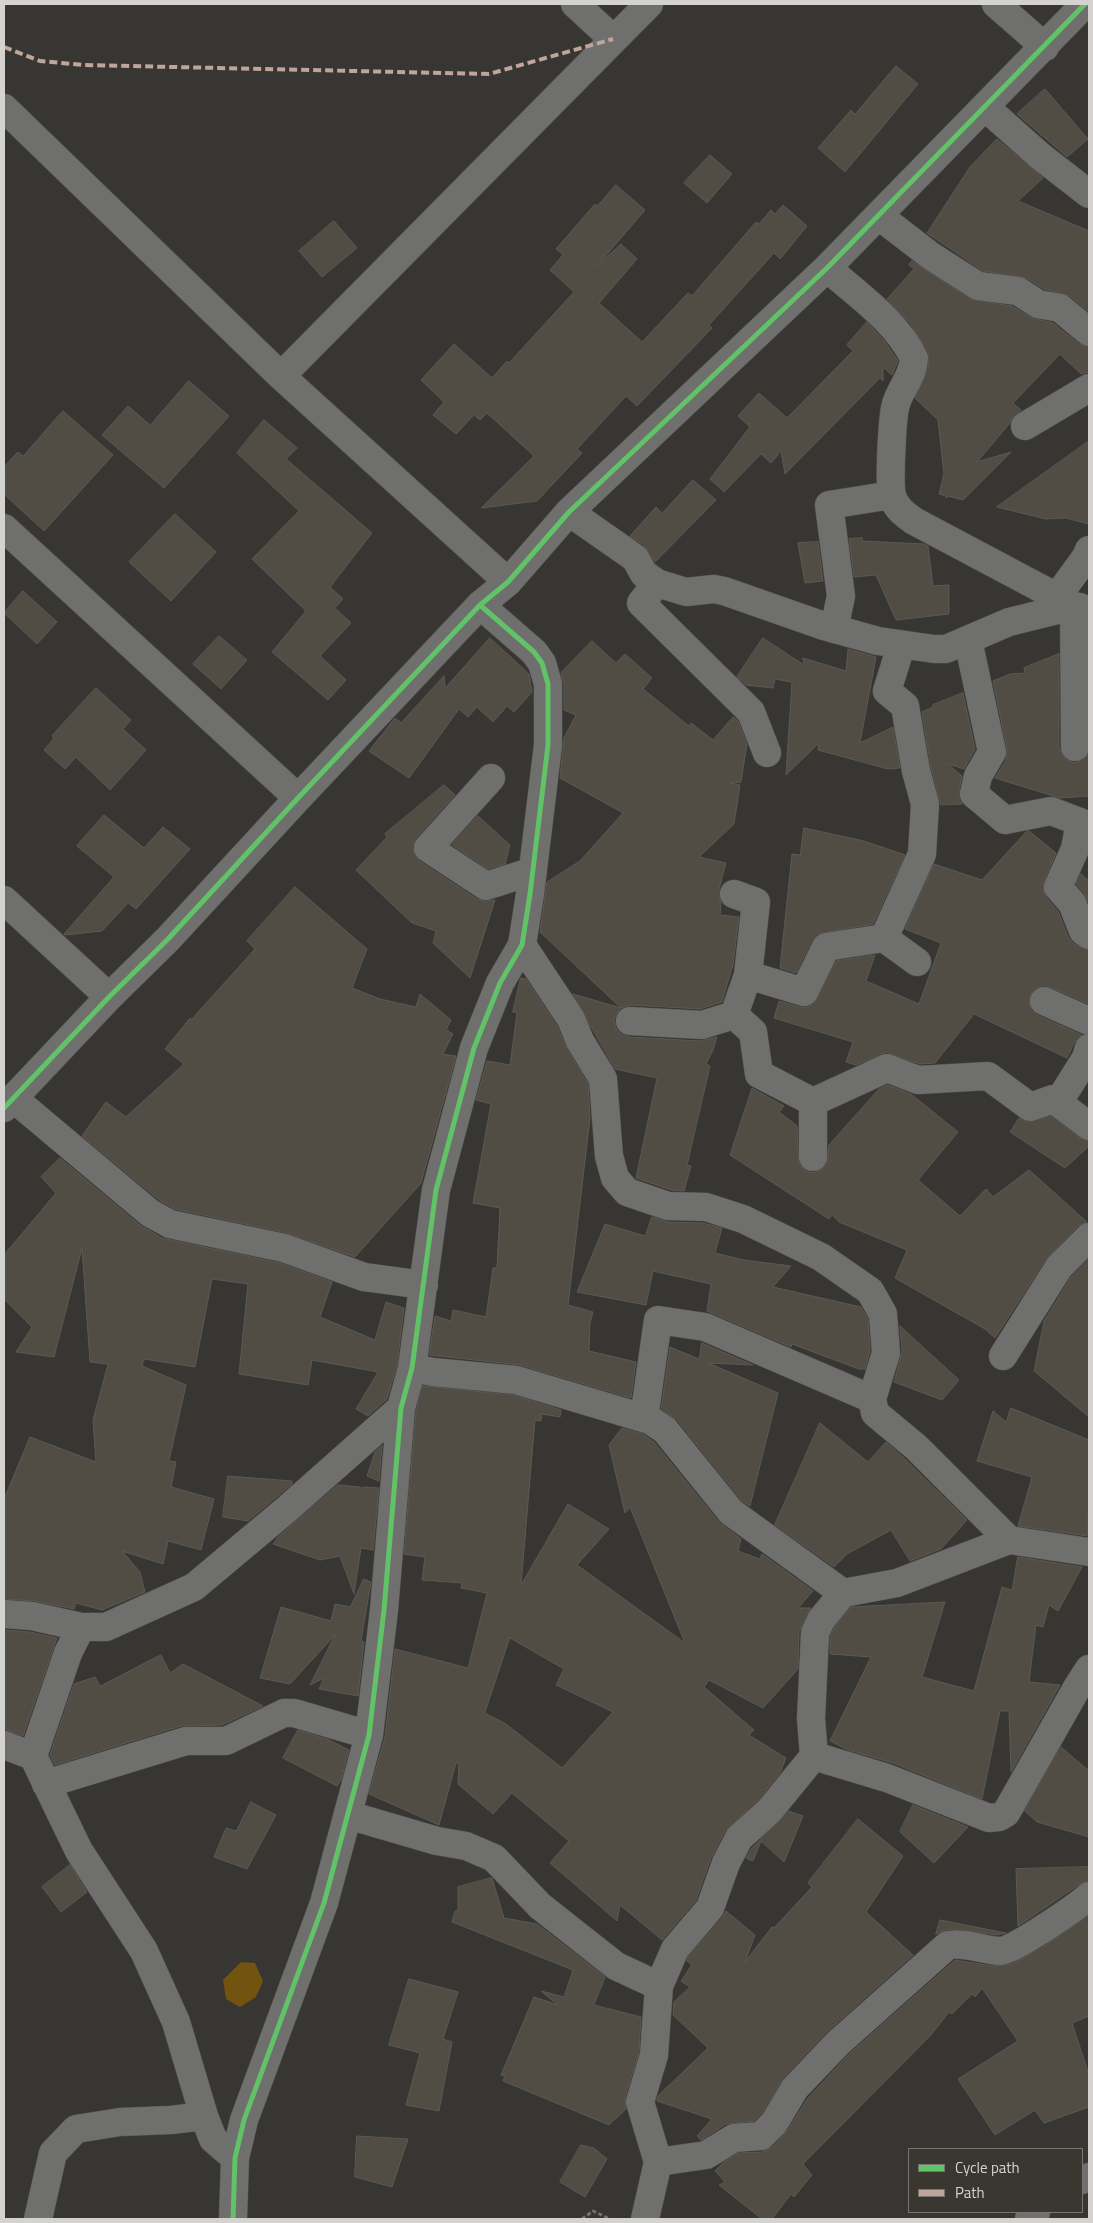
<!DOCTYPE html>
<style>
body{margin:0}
#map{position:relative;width:1093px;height:2223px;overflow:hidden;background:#383633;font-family:"Titillium Web",sans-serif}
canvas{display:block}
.frame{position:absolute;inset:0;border:5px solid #d5d3cf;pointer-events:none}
.legend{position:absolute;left:908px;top:2148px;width:175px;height:65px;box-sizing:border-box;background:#3a3731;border:1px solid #787570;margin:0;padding:6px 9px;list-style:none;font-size:15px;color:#d5d3cf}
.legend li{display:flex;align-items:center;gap:10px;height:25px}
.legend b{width:25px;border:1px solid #787570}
</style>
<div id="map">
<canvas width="1093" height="2223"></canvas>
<div class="frame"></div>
<ul class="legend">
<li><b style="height:6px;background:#61c268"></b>Cycle path</li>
<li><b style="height:6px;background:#c0a59a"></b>Path</li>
</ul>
</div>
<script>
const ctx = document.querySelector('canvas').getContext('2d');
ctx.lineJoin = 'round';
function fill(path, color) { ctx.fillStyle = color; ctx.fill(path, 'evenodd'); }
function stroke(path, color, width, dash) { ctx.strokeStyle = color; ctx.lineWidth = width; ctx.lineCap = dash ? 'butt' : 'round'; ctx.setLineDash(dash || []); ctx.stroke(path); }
fill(new Path2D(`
 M241,1962L255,1963L263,1981L256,1997L240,2007L226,1999L223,1980Z`), '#72530f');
const building = new Path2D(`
 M896,66L918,84L845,172L818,148L851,110L855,114Z
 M1045,89L1088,139L1067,157L1017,114Z
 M997,139L1043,178L1018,201L1089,231V312L1070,296L1044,289L1026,278L983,271L927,233L970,167Z
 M710,155L732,174L707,203L684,183Z
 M616,185L645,210L597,266L621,244L637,259L599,303L642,342L688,293L692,296L756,222L759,224L771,210L775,214L783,205L807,226L780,259L774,253L709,325L712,328L637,406L626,396L577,449L582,453L537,501L481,508L534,456L487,413L480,420L474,415L456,434L433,415L444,402L421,380L454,344L492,378L507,361L509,363L574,292L550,270L563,255L556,249L595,204L597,206Z
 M334,221L357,248L322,277L299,251Z
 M912,261L970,299L1012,306L1030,317L1053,323L1079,344L1089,347V372L1081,374L1060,354L1013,403L1021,410L1012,418L1010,423L977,462L1011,452L963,500L948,496L946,498V496L939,494L944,474L938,420L915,398L928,369V351L910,323L887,299L914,269L909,265Z
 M867,322L885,342L898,361L892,375L883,367V381L880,378L785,474L781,451L771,463L761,454L724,492L710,479L750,427L738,416L759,393L787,418L853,351L847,345Z
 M189,381L229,416L164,488L102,435L128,406L150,425Z
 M63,411L113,455L44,531L4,494V467L18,452L23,456Z
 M264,420L297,448L286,459L372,533L330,587L343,599L335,608L351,623L320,656L346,680L328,700L272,652L306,611L252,559L299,511L237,453Z
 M1089,441V524L1066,518L1046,519L997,507Z
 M693,480L716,500L655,562L644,545L630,536L656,507L662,513Z
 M175,514L216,552L171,601L129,562Z
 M862,538V541L924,544L928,546L933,586L949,585V614L896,620L876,575L854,577L849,539Z
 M818,542L823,581L805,583L798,543Z
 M23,591L57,622L37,644L4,613Z
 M219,636L247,660L221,689L193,664Z
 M490,638L529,674L532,692L514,712L507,706L493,722L477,707L468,717L459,709L409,778L369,751L395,718L401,723L444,676L445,688Z
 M763,638L804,665L803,658L846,671L848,649L876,657L860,743L893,727L900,768L888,769L818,750L819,743L786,775L792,682L775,679L773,688L746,685L737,677Z
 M592,641L616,663L625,654L652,678L643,689L689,726L691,723L713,740L733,717L738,721L747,744L741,782L730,783L740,785L734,824L699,857L726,863L719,889V896L721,903L720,915L739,917L733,965L722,1002L700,1009L631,1005L621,1008L540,932L547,882L580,861L623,813L560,778L564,738L576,715L564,710V684L561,673Z
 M1059,654V748L1062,755L1067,760L1075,763L1083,760L1089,752V796L1060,798L995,778L1006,760L1007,749L993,681L1010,674L1025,673L1024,668Z
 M96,688L131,720L123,729L146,750L110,790L76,757L65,769L44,750L54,738L52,736Z
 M963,693L975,749L964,769L948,764L962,776L959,791V799L962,804L941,805L931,768L922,712L933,707V705Z
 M444,785L455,795L416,838L413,845L414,854L419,861L477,899L484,901L495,900L470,978L433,943L436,931L412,923L356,870L387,837L385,834Z
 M104,815L144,848L163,827L190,849L136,909L128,903L102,931L65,935L64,934L114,877L77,846Z
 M478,816L510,845L505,864L488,869L452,845Z
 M804,828L864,841L905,855L873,924L817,934L812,940L796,973L780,968L792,854L800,855Z
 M1029,831L1056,853L1044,881L1043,890L1046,897L1058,911L1068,937L1074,944L1089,950V1004L1050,987L1043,985L1034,989L1030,995L1029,1003L1032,1011L1037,1015L1082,1035L1074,1043L1067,1058L974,1014L935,1063L920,1064L886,1052L856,1065L846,1062L853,1042L774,1018L779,1001L800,1007H807L814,1004L836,961L875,955L866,981L919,1004L941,943L905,929L934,864L982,880L1026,832Z
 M1081,874L1089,881V904L1084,893L1076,884Z
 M295,887L367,949L352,988L380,999L416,1007L420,994L451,1020L446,1030L453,1034L443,1054L456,1056L421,1183L355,1257L287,1233L175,1209L159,1200L82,1136L106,1102L126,1117L184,1064L165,1049L190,1018L191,1020L255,949L247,941Z
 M521,978L526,979L557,1026L567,1049L588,1084L590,1118L568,1305L593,1312L590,1323L589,1351L636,1362L631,1398L520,1365L429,1355L435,1316L451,1321L453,1310L486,1317L493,1268H497L500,1208L473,1203L491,1104L476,1100L487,1061L510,1065L517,1013L513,1012Z
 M573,994L621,1008L617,1013L614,1020L616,1028L621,1034L629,1037L701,1041L717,1037L713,1050L706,1064L710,1066L687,1165L691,1166L684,1191L671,1190L636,1178L657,1078L615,1069Z
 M888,1085L911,1094L958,1132L918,1180L960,1216L986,1189L993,1197L1029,1170L1087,1222L1078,1226L1046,1259L995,1338L985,1329L895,1278L907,1250L839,1222L832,1215L829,1219L730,1155L752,1088L784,1106L779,1112L797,1126L799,1164L806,1171L813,1173L821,1170L827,1164L829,1145L879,1089Z
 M1050,1116L1080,1138L1089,1141V1146L1065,1168L1010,1132L1019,1118L1028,1122Z
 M60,1158L140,1225L162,1238L280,1263L332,1282L320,1317L375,1340L386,1302L404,1308L397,1365L387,1399L368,1416L356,1409L378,1372L312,1360L308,1385L239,1374L248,1284L212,1279L195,1367L144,1359L142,1366L186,1385L169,1461L176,1462L171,1487L214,1499L201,1550L168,1541L163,1564L122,1551L140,1572L145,1592L102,1610L76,1603L74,1609L35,1601L4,1599V1499L30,1437L96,1462L93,1420L108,1364L90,1362L82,1248L54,1357L16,1352L32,1327L4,1299V1255L56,1193L41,1177Z
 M652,1217L668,1222L703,1223L722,1228L715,1253L744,1260L791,1266L773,1287L861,1307L868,1319L870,1351L865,1369H859L792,1344L791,1347L707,1311L711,1284L653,1271L646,1305L577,1292L605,1224L645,1236Z
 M1089,1259V1417L1034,1371L1044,1321L1071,1277Z
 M900,1326L959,1380L942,1400L894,1382L902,1352Z
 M702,1343L753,1365L708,1363L778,1393L750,1506L742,1501L677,1420L661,1409L670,1347L699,1359Z
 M423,1386L513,1395L561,1410L560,1417L542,1414L541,1421L535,1420L521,1585L568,1504L609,1529L577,1565L685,1643L630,1507L625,1513L609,1445L622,1428L643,1434L654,1442L719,1522L741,1539L738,1551L760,1559L762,1554L813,1591L798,1608H811L799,1632L798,1669L763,1708L709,1680L704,1687L754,1730L749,1735L786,1758L780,1773L758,1800L725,1831L711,1858L696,1900L662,1940L620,1905L617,1921L550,1863L569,1841L512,1793L493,1814L458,1784L459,1763H456L439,1825L369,1794L385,1737L395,1649L468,1668L487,1593L461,1588L462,1583L422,1580L425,1557L404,1554L416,1411ZM510,1638L564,1669L556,1685L613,1712L562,1768L506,1724L485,1713Z
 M1011,1408L1089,1440L1088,1536L1018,1526L1032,1477L977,1461L993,1411L1006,1422Z
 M820,1423L868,1462L886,1442L905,1459L967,1520L941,1549L910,1561L891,1530L847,1554L834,1567L775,1525Z
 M382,1446L379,1481L367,1476L375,1452Z
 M228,1476L292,1481V1484L248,1521L223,1517Z
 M338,1485L360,1487L363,1489V1487L379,1488L373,1550L361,1548L354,1594L340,1556L320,1560L273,1544L278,1537Z
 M1018,1557L1082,1567L1058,1611L1049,1605L1043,1627L1036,1625L1029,1682L1060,1685L1011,1772L1009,1711H1000L982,1799L893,1763L848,1750L830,1741L871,1657L830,1654V1637L834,1628L851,1607L945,1602L922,1677L974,1691L1002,1587L1012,1590Z
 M364,1579L371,1582L361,1641L364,1642L358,1696L319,1689L324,1678L310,1685L335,1635L290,1684L260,1678L281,1607L331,1621L335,1604L350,1607Z
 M4,1630L30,1632L57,1638L23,1736L4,1729Z
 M161,1655L170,1673L183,1664L263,1706L222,1725L181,1726L55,1765L50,1755L74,1684L95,1677L100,1686Z
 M298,1730L327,1739L349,1750L341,1780L337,1786L283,1758Z
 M1061,1747L1089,1771V1837L1037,1822L1025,1811Z
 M251,1802L276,1815L247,1869L214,1857L226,1828L236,1831Z
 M913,1805L968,1827L934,1863L900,1832Z
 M789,1811L803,1816L784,1862L761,1841L753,1861L746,1858L752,1848Z
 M858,1819L903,1856L866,1912L913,1955L827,2032L784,2077L762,2113L754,2121L726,2124L701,2140L697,2136L712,2119L657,2101L658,2096L708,2048L673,2015L674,2002L690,1987L681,1981L692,1965L687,1961L688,1957L722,1918L726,1911L755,1935L745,1962L772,1927L774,1928L812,1887L808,1883Z
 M70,1865L87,1892L61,1912L42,1887Z
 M1089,1867V1881L1080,1884L1018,1926L1016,1869Z
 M492,1878L504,1918L537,1924L605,1977L594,2005L641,2017L639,2052L625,2098L626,2109L609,2125L503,2081L505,2076L501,2075L534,1997L558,2005L541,1991L564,1997L573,1970L452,1922L455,1911H458V1887Z
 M1089,1916V2016L1072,2023L1089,2075V2107L1044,2123L1035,2110L995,2135L958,2079L1018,2041L982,1988L975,1997L972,1994L952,2014L949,2012L931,2035L803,2164L812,2175L794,2197L791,2194L772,2219H762L719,2185L725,2182L715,2171L724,2162L739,2153L762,2152L772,2147L787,2131L808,2098L849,2054L955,1960L993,1966L1012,1964L1040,1949Z
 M940,1920L1006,1933L996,1935L954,1929L946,1930L936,1934Z
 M409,1979L458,1992L443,2039L452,2042L439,2111L406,2105L420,2053L389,2045Z
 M357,2136L408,2139L392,2187L355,2177Z
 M581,2145L594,2148L607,2159L585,2197L560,2182Z`);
fill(building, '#524d44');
stroke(building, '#5b5956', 1);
const minor = new Path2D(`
 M575,4L613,39
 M996,4L1045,47
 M985,107L1040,156L1089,194
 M4,108L281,376L508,582
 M879,216L931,256L978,286L1018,291L1038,304L1060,308L1089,332
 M827,268C858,295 896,321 914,358C913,377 901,387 896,404C892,416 889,484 892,496C896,508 904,514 914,521L1057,597L1074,606L1080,607
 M281,376L649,4
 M1025,426L1089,388
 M569,512L635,558L644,574L657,583L686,592L714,589L724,591L824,626L878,641L934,649H946L1009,622L1074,606L1075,747
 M4,528L298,798
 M657,583L641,603L751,712L767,753
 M1057,597L1086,557L1089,550
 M834,629L841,596L829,505L892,495
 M968,640L992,752L978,776L974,794L1005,820L1051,811L1080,822L1075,849L1058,887L1072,903L1083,931L1089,935
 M491,778L428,848L486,886L533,871
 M4,900L109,997
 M884,938L922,854L925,804L916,771L905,706L887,691L901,646
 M522,945L571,1019L580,1041L603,1079L609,1156L615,1178L627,1192L668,1206L706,1207L743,1219L821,1257L870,1291L883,1314L886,1353L872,1399L875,1413L916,1447L1009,1540L1089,1552
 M748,975L804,992L826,947L884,938L917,962
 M1044,1001L1089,1021
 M734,1015L753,1032L759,1074L813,1102
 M630,1021L702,1025L734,1015L748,975L756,902L734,894
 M13,1098L150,1213L170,1224L284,1248L364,1277L424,1285
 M1058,1103L1086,1058L1089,1048
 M4,1108L109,997L168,939L298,798L480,605L508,582L569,512L827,268L1085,4
 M813,1157V1102L887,1068L918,1080L988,1076L1030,1107L1053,1099L1089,1126
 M1003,1356L1059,1267L1089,1237
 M412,1368L433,1372L516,1380L650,1420L665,1430L731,1512L843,1593
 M644,1418L658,1320L705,1327L872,1399
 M4,1614L32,1616L81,1627
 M4,1745L33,1756L79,1851L144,1951L176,2022L204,2116L213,2139L235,2158
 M33,1756L68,1653L81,1627H106L194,1587L287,1509L401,1408
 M814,1756L887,1778L989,1818L999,1817L1006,1813L1078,1686L1089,1669
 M46,1784L186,1741H226L284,1713H294L369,1735
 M348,1815L437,1841L466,1846L494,1858L540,1906L616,1966L659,1986
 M658,2162L706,2155L734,2138L761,2136L774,2123L795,2088L838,2043L948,1945C967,1942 983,1951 1001,1951C1013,1951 1078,1906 1089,1896
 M1082,2180L1089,2177
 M38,2219L53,2153L76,2129L120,2122L171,2120L204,2116
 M233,2219L235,2158L244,2120L324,1903L369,1735L384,1610L401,1408L412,1368L436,1190L474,1048L500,983L522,945L530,894L548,745V684L542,663L534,652L480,605
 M645,2219L658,2162L640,2102L654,2055L659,1986L675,1949L710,1908L726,1863L739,1838L769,1811L814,1756L811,1719L815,1633L821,1620L843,1593L897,1583L1009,1540
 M1029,2219L1036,2212`);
stroke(minor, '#535250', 29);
stroke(new Path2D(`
 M582,2219L593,2211L610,2219`), '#747372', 3, [4, 2.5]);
stroke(minor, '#6f6f6e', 28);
stroke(new Path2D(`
 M4,47L40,61L84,65L489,74L613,39`), '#c0a59a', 4, [8, 4]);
stroke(new Path2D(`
 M4,1108L109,997L168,939L298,798L480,605L508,582L569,512L827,268L1085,4
 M233,2219L235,2158L244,2120L324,1903L369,1735L384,1610L401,1408L412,1368L436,1190L474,1048L500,983L522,945L530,894L548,745V684L542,663L534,652L480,605`), '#61c268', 5);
</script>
